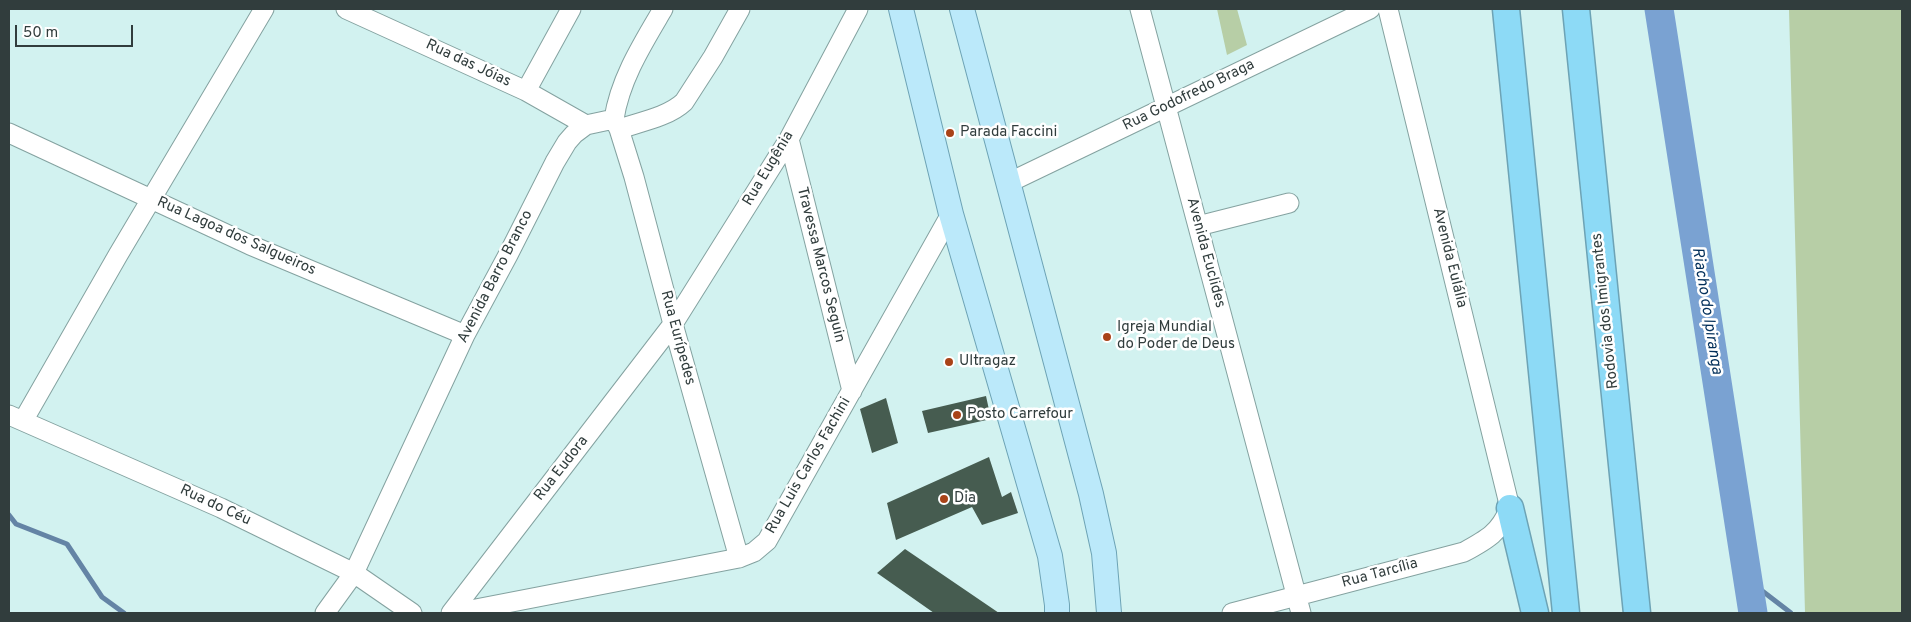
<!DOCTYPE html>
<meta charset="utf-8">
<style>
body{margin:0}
#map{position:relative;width:1911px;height:622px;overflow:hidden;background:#d2f2f0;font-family:Overpass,sans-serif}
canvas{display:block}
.frame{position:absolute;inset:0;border:10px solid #313d3d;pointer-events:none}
.scale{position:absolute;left:15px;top:25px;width:118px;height:22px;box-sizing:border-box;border:2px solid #313d3d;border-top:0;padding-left:6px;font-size:15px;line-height:18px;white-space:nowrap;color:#313d3d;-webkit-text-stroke:4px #fff;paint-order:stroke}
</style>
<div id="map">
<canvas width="1911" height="622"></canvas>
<div class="frame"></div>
<div class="scale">50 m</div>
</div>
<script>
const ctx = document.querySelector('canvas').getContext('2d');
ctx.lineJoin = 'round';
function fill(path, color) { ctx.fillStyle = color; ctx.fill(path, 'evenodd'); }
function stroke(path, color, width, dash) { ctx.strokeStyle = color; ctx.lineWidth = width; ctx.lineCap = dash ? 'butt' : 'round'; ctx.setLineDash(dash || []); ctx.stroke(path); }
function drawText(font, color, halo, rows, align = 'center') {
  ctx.font = font + ' Overpass,sans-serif'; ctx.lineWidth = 5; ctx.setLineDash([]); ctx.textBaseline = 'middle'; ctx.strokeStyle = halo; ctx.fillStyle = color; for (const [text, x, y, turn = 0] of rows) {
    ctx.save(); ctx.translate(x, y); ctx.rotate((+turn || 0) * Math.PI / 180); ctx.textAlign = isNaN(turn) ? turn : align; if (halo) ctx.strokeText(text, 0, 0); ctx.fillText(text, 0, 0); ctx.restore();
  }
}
fill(new Path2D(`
 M1217,9H1237L1247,45L1227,55Z
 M1789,9H1902V613H1805Z`), '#b7cea6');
stroke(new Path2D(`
 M9,515L16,524L67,544L102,597L124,613
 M1748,580L1791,613`), '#6484a5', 5);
stroke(new Path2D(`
 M1659,9L1753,613`), '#7aa2d2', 29);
fill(new Path2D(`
 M986,396L991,419L928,433L922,411Z
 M886,398L898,443L872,453L860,409Z
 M989,457L1002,497L1011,492L1018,513L982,525L972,507L896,540L887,503Z
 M905,549L999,613H934L877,573Z`), '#465c50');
const minor = new Path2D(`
 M346,9L526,91L586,125
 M1140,9L1301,613
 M526,91L571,9
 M614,119L619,129L634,177L673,324L739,558
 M619,129C640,122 668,117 684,102L713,57L740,9
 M9,133L250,245L465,335
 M789,139L852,391
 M1008,183L1370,9
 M1198,226L1289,203
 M9,415L221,508L354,573L412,613
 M23,421L118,255L264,9
 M325,613L354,573L465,335L508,255L555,162L567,142L574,134L586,125L614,119C620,79 643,43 663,9
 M451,613L673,324L789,139L858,9
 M455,613L739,558L754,552L767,541L951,214
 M1232,613L1464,552C1488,539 1499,533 1510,508L1388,9`);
const major = new Path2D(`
 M901,9L951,214L1050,556L1057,605V613
 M962,9L1091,494L1104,553L1109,613`);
const highway = new Path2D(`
 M1506,9L1566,613
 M1576,9L1637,613
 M1510,508L1535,613`);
stroke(minor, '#84a2a0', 21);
stroke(major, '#6da3b5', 26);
stroke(highway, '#6da3b5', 29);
stroke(minor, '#fff', 19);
stroke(major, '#bbe9fa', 24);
stroke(highway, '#8ddaf6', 26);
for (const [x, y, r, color] of [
 [950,133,5,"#a94318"],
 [1107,337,5,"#a94318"],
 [949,362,5,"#a94318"],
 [957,415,5,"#a94318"],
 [944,499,5,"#a94318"]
]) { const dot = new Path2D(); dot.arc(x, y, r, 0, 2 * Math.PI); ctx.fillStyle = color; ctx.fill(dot); stroke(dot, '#fff', 2); }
drawText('15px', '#313d3d', '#fff', [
 ["Rua das Jóias",468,64,25],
 ["Rua Godofredo Braga",1189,96,-26],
 ["Rua Eugênia",769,169,-59],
 ["Rua Lagoa dos Salgueiros",236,237,24],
 ["Avenida Euclides",1205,253,75],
 ["Avenida Eulália",1449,258,76],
 ["Travessa Marcos Seguin",820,265,76],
 ["Avenida Barro Branco",496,277,-63],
 ["Rodovia dos Imigrantes",1606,311,-96],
 ["Rua Eurípedes",677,338,75],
 ["Rua Luis Carlos Fachini",809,466,-60],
 ["Rua Eudora",562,469,-52],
 ["Rua do Céu",215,506,25],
 ["Rua Tarcília",1380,574,-15]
]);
drawText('15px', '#313d3d', '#fff', [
 ["Parada Faccini",960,133],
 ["Igreja Mundial",1117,328],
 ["do Poder de Deus",1117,345],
 ["Ultragaz",959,362],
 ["Posto Carrefour",967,415],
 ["Dia",954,499]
], 'left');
drawText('italic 16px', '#022f5a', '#fff', [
 ["Riacho do Ipiranga",1706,311,81]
]);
</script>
